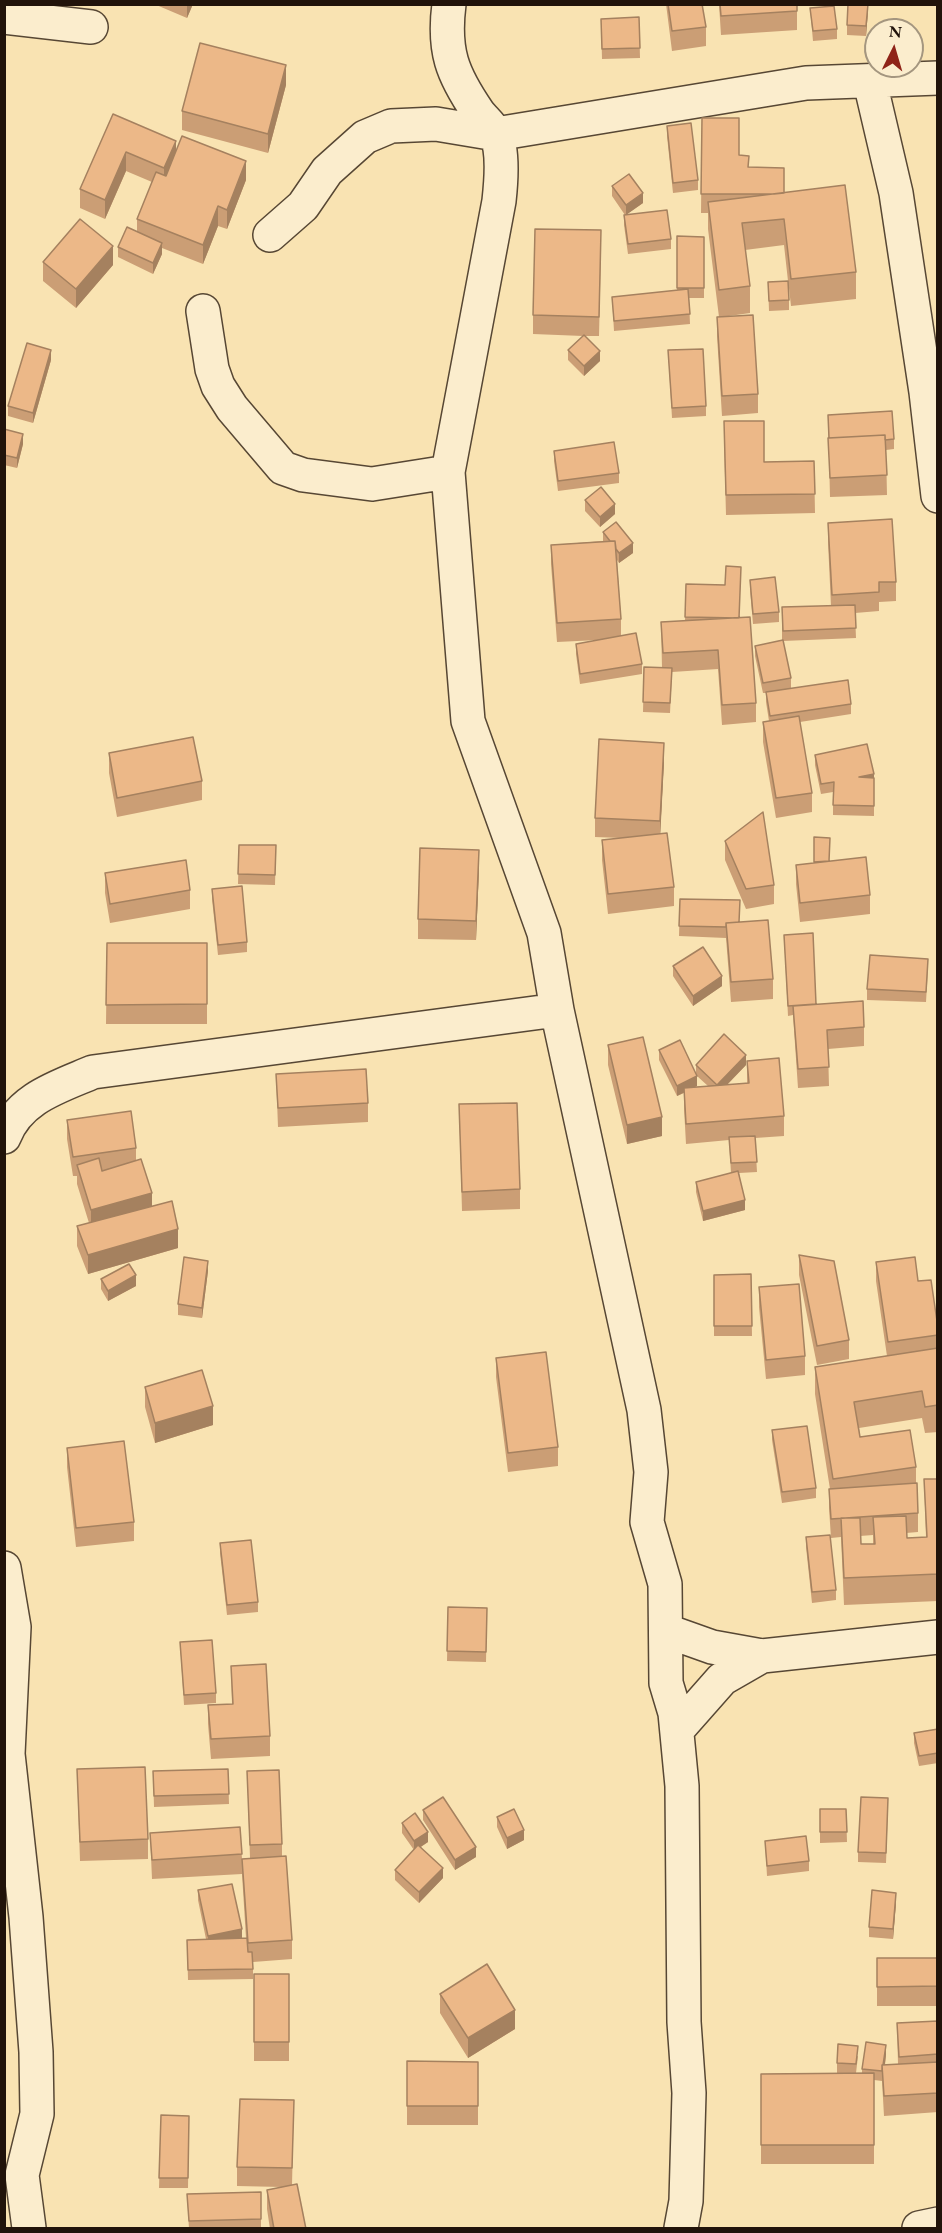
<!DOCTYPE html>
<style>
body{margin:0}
#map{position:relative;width:942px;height:2233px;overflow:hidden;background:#f9e3b2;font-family:"EB Garamond",serif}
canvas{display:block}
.frame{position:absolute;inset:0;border:6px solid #21130a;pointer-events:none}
.north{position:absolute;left:864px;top:18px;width:60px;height:60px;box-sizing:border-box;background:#fbedcd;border:2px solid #a4967f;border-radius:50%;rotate:5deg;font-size:16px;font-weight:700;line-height:24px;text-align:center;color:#21130a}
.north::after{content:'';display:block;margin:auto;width:21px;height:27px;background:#8f2418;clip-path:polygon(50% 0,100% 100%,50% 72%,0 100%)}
</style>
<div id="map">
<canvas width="942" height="2233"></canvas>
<div class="frame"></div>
<div class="north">N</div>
</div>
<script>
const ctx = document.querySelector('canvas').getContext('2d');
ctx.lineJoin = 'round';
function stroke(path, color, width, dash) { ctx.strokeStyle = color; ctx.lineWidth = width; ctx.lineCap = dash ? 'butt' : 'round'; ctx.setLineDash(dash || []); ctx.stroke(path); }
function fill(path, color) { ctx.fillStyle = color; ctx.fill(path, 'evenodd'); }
const minor = new Path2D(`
 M449,4C443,51 452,74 478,112C483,119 491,125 495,133C504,149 501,183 499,201L448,472L468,721L544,933L557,1010L644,1410L651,1472L647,1522L665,1584L666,1683L675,1713L682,1786L684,2022L689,2093L686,2201L681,2228
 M4,17L91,27
 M870,82L896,193L926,392L938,496
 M270,235L303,206L327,171L365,137L391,126L436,124L496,134L806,83L938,78
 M203,311L212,369L218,386L232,408L283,468L303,475L372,484L448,472
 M4,1137C19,1098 58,1087 93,1072L557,1010
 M4,1568L14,1627L8,1754
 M667,1631L712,1647L762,1656L938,1637
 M677,1730L722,1679L762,1656
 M4,1751L8,1754L26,1917L36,2052L37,2114L22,2175L29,2228
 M919,2228L938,2224`);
stroke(minor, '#574734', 36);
stroke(minor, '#fbedcd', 33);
fill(new Path2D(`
 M154,4H193L187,18Z
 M666,4H702L706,27V46L672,51Z
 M719,4H797V30L721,35Z
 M810,8L837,29V39L813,41Z
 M868,11L866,36L847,35V25Z
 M639,17L640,58L602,59L601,19Z
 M286,85L268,153L182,130V111Z
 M113,114L176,151L246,180L227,229L218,226L203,264L162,248V254L153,274L118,257V247L137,232V219L152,182L126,171L105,219L80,208V189Z
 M702,118L739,155L749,167L784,193L856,272V299L791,306L789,288V310L769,311L768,282L788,281L784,245L745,250L750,286V313L722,317L758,394V413L722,416L717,336V317H719L708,229V213H701Z
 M667,126L698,180V190L673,193L667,136Z
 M612,186L643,203L627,214L671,239V249L628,254L624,225V215H625L612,196Z
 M677,236L704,237V298H689L690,324L614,331L612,297L677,291Z
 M601,250L599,336H585L600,361L584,376L568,360V350L583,336L533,334V315Z
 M43,262L113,265L76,308L43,281Z
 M668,350L706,406V416L672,418Z
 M51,360L33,423L8,416V406Z
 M828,415L894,439V449L886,450L887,495L830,497Z
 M4,429L23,444L17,468L4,465Z
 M724,440L764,462L814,461L815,513L726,515Z
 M554,451L619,473V483L558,491L554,461Z
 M585,500L615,514L600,527L585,511Z
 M828,523L896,582V601L879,602V611L855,613L856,638L783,641L791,678V688L851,704V714L800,722L812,793V812L776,818L763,742V722L769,721L766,702V693H763L755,656V646L782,640V607L831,606L828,542Z
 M603,532L633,553L619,563L617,560L621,619V636L642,664V674L580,684L576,654V644L598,640L557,642L551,564V545L603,541Z
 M750,580L779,612V622L753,624L750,590Z
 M686,584L739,618L756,703V722L722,725L718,669L672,672L670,713L643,712L644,667L662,668L661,622L685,621Z
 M109,753L202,781V800L117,817L109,773Z
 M815,755L874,778V816L833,815V792L821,794L815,765Z
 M664,762L660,834L674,887V906L608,914L602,860V840L621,838L595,837V818Z
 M725,841L774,885V904L746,909L725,860Z
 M239,845H276L275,885L238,884Z
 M830,861L870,895V914L800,922L796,884V865Z
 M479,869L476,940L418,939V919Z
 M105,873L190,890V909L110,923L105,893Z
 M212,889L247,942V952L218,955L212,899Z
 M680,899L739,922L773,979V999L731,1002L726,938L679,936Z
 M784,935L816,1005L864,1027V1046L828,1049L829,1086L798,1088L793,1015L788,1016Z
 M107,943H207V1024H106Z
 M673,966L722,986L693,1006L673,976Z
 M928,969L926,1002L867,1000V989Z
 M608,1045L662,1136L627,1144L608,1065Z
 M659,1050L696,1073V1065H746L727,1085L747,1083V1061L784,1116V1136L755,1138L757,1172L739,1173L745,1210L703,1221L696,1192V1182L731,1173L729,1140L686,1144L684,1108V1093L677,1096L659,1060ZM697,1076L708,1086L694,1087L697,1086Z
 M276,1074L368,1103V1122L278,1127Z
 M459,1104L520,1189V1209L462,1211Z
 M67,1120L136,1148V1161L152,1206L178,1248L88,1274L77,1246V1226L89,1223L77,1184V1176H73L67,1139Z
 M799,1255L849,1340V1359L817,1365L799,1275Z
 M876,1262L918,1281L938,1328V1432L925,1433L922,1418L859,1428L860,1437L916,1467V1483L918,1513V1532L906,1533L907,1538L926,1537L924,1479H938V1601L844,1605L841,1537L831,1538L829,1508V1489H830L815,1394V1367L887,1356L876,1281ZM873,1535V1544H861L860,1536Z
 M208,1271L202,1318L178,1315V1304Z
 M751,1274L752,1336H714V1275Z
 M101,1279L136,1286L108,1301L101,1289Z
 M759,1287L805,1356V1375L766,1379L759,1307Z
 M496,1358L558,1447V1466L508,1472L496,1377Z
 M145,1387L213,1425L155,1443L145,1407Z
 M772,1430L816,1488V1498L782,1503L772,1440Z
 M67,1448L134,1522V1541L76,1547L67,1467Z
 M806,1537L836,1590V1600L812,1603L806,1547Z
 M220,1543L258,1602V1612L227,1615L220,1553Z
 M448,1607L487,1608L486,1662L447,1661Z
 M180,1642L216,1693V1703L184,1705Z
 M231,1666L270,1736V1756L211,1759L208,1724V1705L232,1704Z
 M938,1729V1763L919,1766L914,1743V1733Z
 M77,1769L148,1839V1859L80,1861Z
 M228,1769L229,1804L154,1807L153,1771Z
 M247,1771L282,1844V1856L292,1940V1959L253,1962V1979L188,1980L187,1940L206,1939L198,1900V1890L242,1938H246L242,1874L152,1879L150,1833L240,1827L242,1859L250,1858Z
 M888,1808L886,1863L858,1862V1852Z
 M820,1809H846L847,1842L820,1843Z
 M423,1810L476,1857L455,1870L423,1820Z
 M497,1817L524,1840L507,1849L497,1827Z
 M402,1823L428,1842L421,1847L443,1878L419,1903L395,1880V1870L414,1850L402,1833Z
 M765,1841L809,1861V1871L767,1876Z
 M896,1903L893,1939L869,1937V1927Z
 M877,1958H938V2006H877Z
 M254,1974H289V2061H254Z
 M440,1994L515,2029L468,2058L440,2013Z
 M938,2021V2112L884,2116L882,2081L874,2080V2164H761V2074L842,2073H837V2063L858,2056L856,2073H862V2069L886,2055L885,2065L898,2064L897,2023Z
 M407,2061L478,2062V2125H407Z
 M294,2100L292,2185L306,2229H270L267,2209V2190L282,2187L237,2186V2167Z
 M161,2115L189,2116L188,2188H159Z
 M261,2192V2229H189L187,2194Z`), '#cb9e75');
fill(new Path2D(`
 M187,4H193L187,18Z
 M868,4V11L866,36V26Z
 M286,65V85L268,153V134Z
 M176,141V160L164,188V168Z
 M126,152V171L105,219V200Z
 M246,161V180L227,229V210Z
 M643,193V203L626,215V205Z
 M218,206V226L203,264V245Z
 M162,243V254L153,274V263Z
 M113,246V265L76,308V289Z
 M51,350V360L33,423V413Z
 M600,351V361L584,376V366Z
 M23,434V444L17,468V458Z
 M615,504V514L600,527V517Z
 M633,543V553L619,563V553Z
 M664,743V762L660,840V821Z
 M874,774V784L859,777Z
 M479,850V869L476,940V921Z
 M722,976V986L693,1006V996Z
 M746,1055V1065L717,1095V1085Z
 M697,1076V1086L677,1096V1086Z
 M662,1117V1136L627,1144V1125Z
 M152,1193V1212L91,1230V1210Z
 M745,1200V1210L703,1221V1211Z
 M178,1229V1248L88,1274V1255Z
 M208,1261V1271L202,1318V1308Z
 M136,1275V1286L108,1301V1291Z
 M213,1406V1425L155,1443V1423Z
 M524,1830V1840L507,1849V1838Z
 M428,1832V1842L414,1851V1841Z
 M476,1847V1857L455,1870V1860Z
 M443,1868V1878L419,1903V1892Z
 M896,1893V1903L893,1939V1929Z
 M242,1929V1939L208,1946V1936Z
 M515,2010V2029L468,2058V2038Z
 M886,2045V2055L883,2078L882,2071Z`), '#a5815f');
const building = new Path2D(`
 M668,4H702L706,27L672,31Z
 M720,4H797V11L721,16Z
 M848,4H868L866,26L847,25Z
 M834,6L837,29L813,31L810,8Z
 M639,17L640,48L602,49L601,19Z
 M200,43L286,65L268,134L182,111Z
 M113,114L176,141L164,168L126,152L105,200L80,189Z
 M702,118H739V155L749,156L748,167L784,168V193L774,194H701Z
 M691,123L698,180L673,183L667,126Z
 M182,136L246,161L227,210L218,206L203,245L137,219L156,172L166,176Z
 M629,174L643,193L626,205L612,186Z
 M845,185L856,272L791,279L784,219L742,223L750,286L719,290L708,202Z
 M667,210L671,239L628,244L624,215Z
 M80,219L113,246L76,289L43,262Z
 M127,227L162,243L153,263L118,247Z
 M535,229L601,230L599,317L533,315Z
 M677,236L704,237V288H677Z
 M788,281L789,300L769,301L768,282Z
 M688,289L690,314L614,321L612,297Z
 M753,315L758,394L722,396L717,317Z
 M584,335L600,351L584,366L568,350Z
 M27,343L51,350L33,413L8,406Z
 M703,349L706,406L672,408L668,350Z
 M892,411L894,439L885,440V435L829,438L828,415Z
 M724,421H764V462L814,461L815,494L726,495Z
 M4,429L23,434L17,458L4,455Z
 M885,435L887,475L830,478L828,438Z
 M614,442L619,473L558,481L554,451Z
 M601,487L615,504L600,517L585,500Z
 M892,519L896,582H879V592L832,595L828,523Z
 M616,522L633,543L619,553L616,549L615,541H610L603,532Z
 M615,541L621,619L557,623L551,545Z
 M726,566L741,567L739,618L685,617L686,584L725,585Z
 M775,577L779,612L753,614L750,580Z
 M855,605L856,628L783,631L782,607Z
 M750,617L756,703L722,705L718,650L663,653L661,622Z
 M636,633L642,664L580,674L576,644Z
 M783,640L791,678L763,683L755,646Z
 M644,667L672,668L670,703L643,702Z
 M848,680L851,704L770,716L766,692Z
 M799,716L812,793L776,798L763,722Z
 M193,737L202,781L117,798L109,753Z
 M599,739L664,743L660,821L595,818Z
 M867,744L874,774L859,777L874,778V806L833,805L834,782L821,784L815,755Z
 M763,812L774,885L746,889L725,841Z
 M667,833L674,887L608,894L602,840Z
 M814,837L830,838L829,861L814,862Z
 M239,845H276L275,875L238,874Z
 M420,848L479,850L476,921L418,919Z
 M866,857L870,895L800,903L796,865Z
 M186,860L190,890L110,904L105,873Z
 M242,886L247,942L218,945L212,889Z
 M680,899L740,900L739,922L726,923V927L679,926Z
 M768,920L773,979L731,982L726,923Z
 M813,933L816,1004L788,1006L784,935Z
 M107,943H207V1004L106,1005Z
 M703,947L722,976L693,996L673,966Z
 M870,955L928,959L926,992L867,989Z
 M863,1001L864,1027L827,1030L829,1067L798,1069L793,1006Z
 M724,1034L746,1055L717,1085L696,1065Z
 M643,1037L662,1117L627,1125L608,1045Z
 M680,1040L697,1076L677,1086L659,1050Z
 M779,1058L784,1116L686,1124L684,1088L749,1083L747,1061Z
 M366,1069L368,1103L278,1108L276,1074Z
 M517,1103L520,1189L462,1192L459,1104Z
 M131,1111L136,1148L73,1157L67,1120Z
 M755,1136L757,1162L731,1163L729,1137Z
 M99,1158L102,1171L141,1159L152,1193L91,1210L77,1165Z
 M738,1171L745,1200L703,1211L696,1182Z
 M172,1201L178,1229L88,1255L77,1226Z
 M799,1255L834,1261L849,1340L817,1346Z
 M184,1257L208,1261L202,1308L178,1304Z
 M915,1257L918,1281L931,1280L938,1328V1335L888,1342L876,1262Z
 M129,1264L136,1275L108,1291L101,1279Z
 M751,1274L752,1326H714V1275Z
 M799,1284L805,1356L766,1360L759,1287Z
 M938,1348V1405L925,1407L922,1391L854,1402L860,1437L910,1430L916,1467L833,1479L815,1367Z
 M546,1352L558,1447L508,1453L496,1358Z
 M202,1370L213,1406L155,1423L145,1387Z
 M807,1426L816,1488L782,1492L772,1430Z
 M124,1441L134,1522L76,1528L67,1448Z
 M924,1479H938V1574L844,1578L841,1518H860L861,1544H875L873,1517L906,1516L907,1538L927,1537Z
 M917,1483L918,1513L831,1519L829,1489Z
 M830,1535L836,1590L812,1592L806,1537Z
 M251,1540L258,1602L227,1605L220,1543Z
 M448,1607L487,1608L486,1652L447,1651Z
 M212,1640L216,1693L184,1695L180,1642Z
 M266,1664L270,1736L211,1739L208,1705L233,1704L231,1666Z
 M938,1729V1753L919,1756L914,1733Z
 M145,1767L148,1839L80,1842L77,1769Z
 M228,1769L229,1794L154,1796L153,1771Z
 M279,1770L282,1844L250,1845L247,1771Z
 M443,1797L476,1847L455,1860L423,1810Z
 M861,1797L888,1798L886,1853L858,1852Z
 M514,1809L524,1830L507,1838L497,1817Z
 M820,1809H846L847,1832H820Z
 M415,1813L428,1832L414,1841L402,1823Z
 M240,1827L242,1854L152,1860L150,1833Z
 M806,1836L809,1861L767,1866L765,1841Z
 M418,1845L443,1868L419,1892L395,1870Z
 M286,1856L292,1940L248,1943L242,1859Z
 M232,1884L242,1929L208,1936L198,1890Z
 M872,1890L896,1893L893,1929L869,1927Z
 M247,1938L248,1952H252L253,1969L188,1970L187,1940Z
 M877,1958H938V1986L877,1987Z
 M487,1964L515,2010L468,2038L440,1994Z
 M254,1974H289V2042H254Z
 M938,2021V2054L899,2057L897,2023Z
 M866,2042L886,2045L883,2065H882V2071L862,2069Z
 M838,2044L858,2046L856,2064L837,2063Z
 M407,2061L478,2062V2106H407Z
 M938,2062V2093L884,2096L882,2065Z
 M874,2073V2145H761V2074Z
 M240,2099L294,2100L292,2168L237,2167Z
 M161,2115L189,2116L188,2178H159Z
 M297,2184L306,2229H274L267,2190Z
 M261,2192V2219L189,2221L187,2194Z`);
fill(building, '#ecb888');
stroke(building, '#a5815f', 1.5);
</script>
